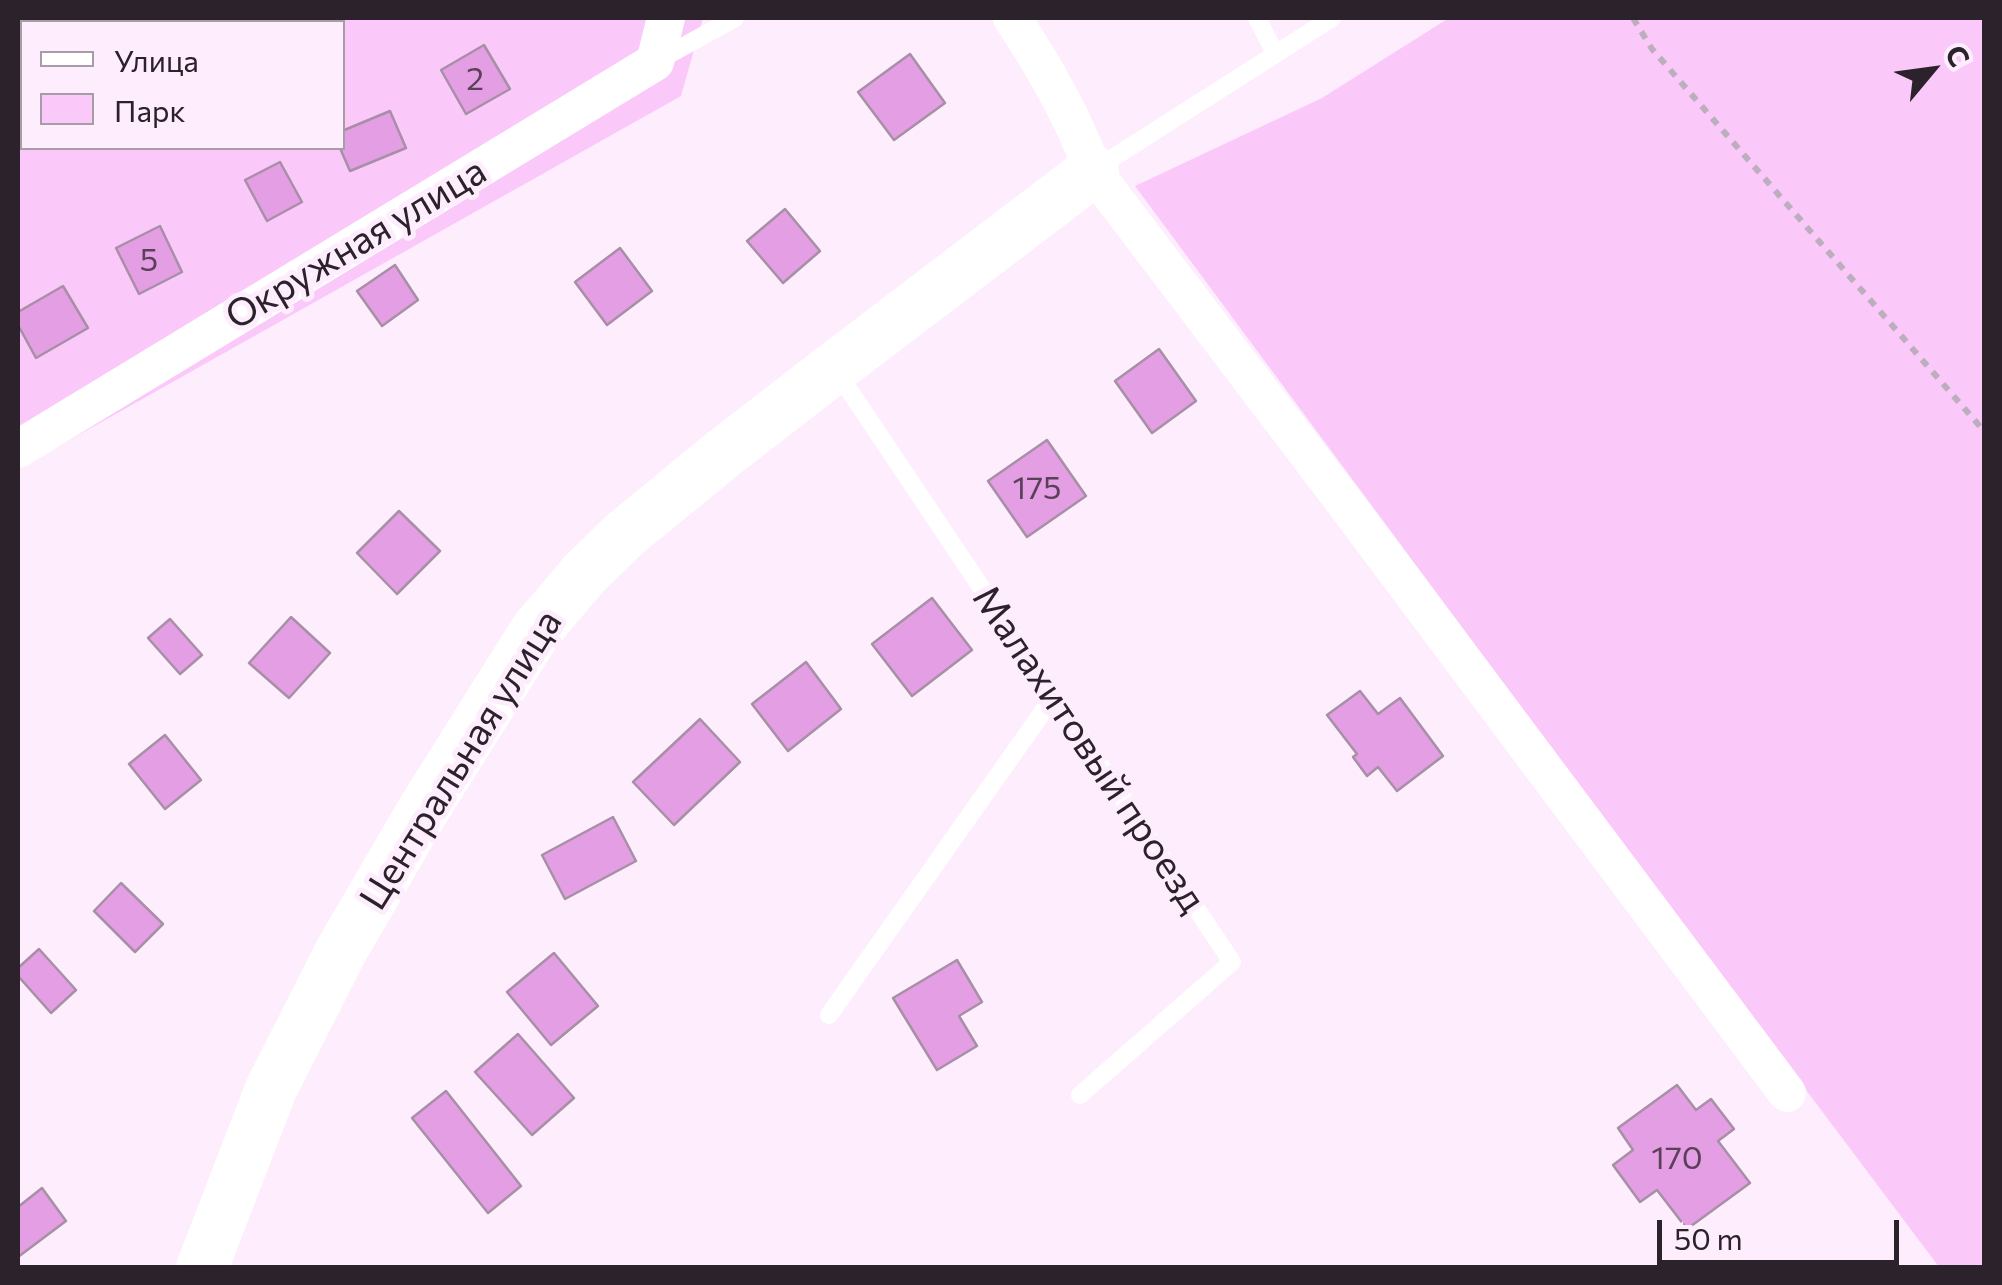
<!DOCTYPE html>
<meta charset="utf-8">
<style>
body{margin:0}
#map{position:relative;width:2002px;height:1285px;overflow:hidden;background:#fdedfd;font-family:Commissioner,sans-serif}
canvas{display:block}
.frame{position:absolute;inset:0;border:20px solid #2c222b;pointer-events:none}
.legend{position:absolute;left:20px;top:20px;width:325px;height:130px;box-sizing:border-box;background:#fdedfd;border:2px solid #a99ca9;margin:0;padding:12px 18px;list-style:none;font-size:30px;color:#2c222b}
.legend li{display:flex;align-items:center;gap:20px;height:50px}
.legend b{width:50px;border:2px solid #a99ca9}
.north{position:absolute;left:1882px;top:20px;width:100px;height:100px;-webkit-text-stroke:8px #fdedfd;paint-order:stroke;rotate:61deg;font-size:28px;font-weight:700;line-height:40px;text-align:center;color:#2c222b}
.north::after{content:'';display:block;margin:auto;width:35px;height:45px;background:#2c222b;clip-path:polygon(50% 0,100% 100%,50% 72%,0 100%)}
.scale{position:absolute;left:1657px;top:1220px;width:242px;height:45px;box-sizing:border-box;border:5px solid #2c222b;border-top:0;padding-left:12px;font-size:30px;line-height:35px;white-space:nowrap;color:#2c222b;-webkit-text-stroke:8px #fdedfd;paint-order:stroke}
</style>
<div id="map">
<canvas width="2002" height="1285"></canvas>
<div class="frame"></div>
<ul class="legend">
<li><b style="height:12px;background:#fff"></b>Улица</li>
<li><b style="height:28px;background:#fbc8fa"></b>Парк</li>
</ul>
<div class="north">С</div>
<div class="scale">50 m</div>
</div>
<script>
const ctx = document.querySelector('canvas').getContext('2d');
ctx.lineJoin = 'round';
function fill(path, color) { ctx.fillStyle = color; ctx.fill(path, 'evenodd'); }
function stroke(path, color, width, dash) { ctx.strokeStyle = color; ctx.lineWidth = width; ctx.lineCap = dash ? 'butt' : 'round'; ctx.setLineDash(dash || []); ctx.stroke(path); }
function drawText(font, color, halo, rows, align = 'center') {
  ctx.font = font + ' Commissioner,sans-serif'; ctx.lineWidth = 10; ctx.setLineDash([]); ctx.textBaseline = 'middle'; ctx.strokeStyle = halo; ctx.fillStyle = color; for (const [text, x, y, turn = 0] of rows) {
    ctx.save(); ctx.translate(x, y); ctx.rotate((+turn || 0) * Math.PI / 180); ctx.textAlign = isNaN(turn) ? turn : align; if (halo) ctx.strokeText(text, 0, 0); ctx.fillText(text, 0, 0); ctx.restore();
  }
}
fill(new Path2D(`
 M18,18H703L681,96L18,469ZM22,22H342V148H22Z
 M1449,18H1984V1267H1939L1725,982L1135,186L1322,98Z`), '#fbc8fa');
const building = new Path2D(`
 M114,18H168L159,22H117Z
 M22,36V77L18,69V39Z
 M484,45L510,89L466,114L441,70Z
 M910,54L945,103L894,140L858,92Z
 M390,111L406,148L350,171L340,148H342V131Z
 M280,162L302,202L267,221L245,180Z
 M785,209L820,251L783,283L747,241Z
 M160,226L182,272L139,294L116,248Z
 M620,248L652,291L607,325L575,282Z
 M395,265L418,300L382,326L357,291Z
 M63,286L88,328L36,358L18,325V312Z
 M1159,349L1196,401L1152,433L1115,381Z
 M1047,440L1086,496L1027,537L988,481Z
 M399,511L440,551L397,594L357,553Z
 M932,598L972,650L912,696L872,644Z
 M291,617L330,653L289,698L249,663Z
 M170,619L202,655L180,674L148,638Z
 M806,662L841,709L788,751L752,704Z
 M1360,691L1378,714L1400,698L1443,756L1397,791L1378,767L1367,776L1353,757L1357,754L1327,715Z
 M700,719L740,762L674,825L633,782Z
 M165,735L201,780L165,809L129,764Z
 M613,817L636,861L565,899L542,855Z
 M121,883L163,924L135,952L94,911Z
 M39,949L76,990L51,1013L18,976V968Z
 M554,953L598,1006L551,1045L507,992Z
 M957,960L982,1002L959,1016L977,1046L937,1070L893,998Z
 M518,1034L574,1098L532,1135L475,1072Z
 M1677,1085L1696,1110L1711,1099L1734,1129L1718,1141L1750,1183L1687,1229L1657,1190L1640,1202L1613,1165L1633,1150L1618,1128Z
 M446,1091L521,1186L488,1213L412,1118Z
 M42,1188L66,1221L18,1257V1207Z`);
fill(building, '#e49ee3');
stroke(building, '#a78fa6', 2.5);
stroke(new Path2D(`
 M1633,18L1652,49L1984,431`), '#bcaebc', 6, [8, 8]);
stroke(new Path2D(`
 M1257,18L1275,53
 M657,61L735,18
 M1097,168L1332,18
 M837,372L1232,962L1080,1095
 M829,1015L1054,696`), '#fff', 18);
stroke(new Path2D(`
 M1012,18C1044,66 1073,116 1093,171L1339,495L1787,1093
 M18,449L655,62L666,18`), '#fff', 38);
stroke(new Path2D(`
 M202,1268L271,1089L341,951L422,812L535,632L584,574L624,535L724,453L834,368L1093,171`), '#fff', 52);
drawText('32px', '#5a4159', null, [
 ["2",475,79],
 ["5",149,260],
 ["175",1037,488],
 ["170",1677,1158]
]);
drawText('38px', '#2c222b', '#fdedfd', [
 ["Окружная улица",356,244,-31],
 ["Малахитовый проезд",1089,749,56],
 ["Центральная улица",461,760,-58]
]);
</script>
